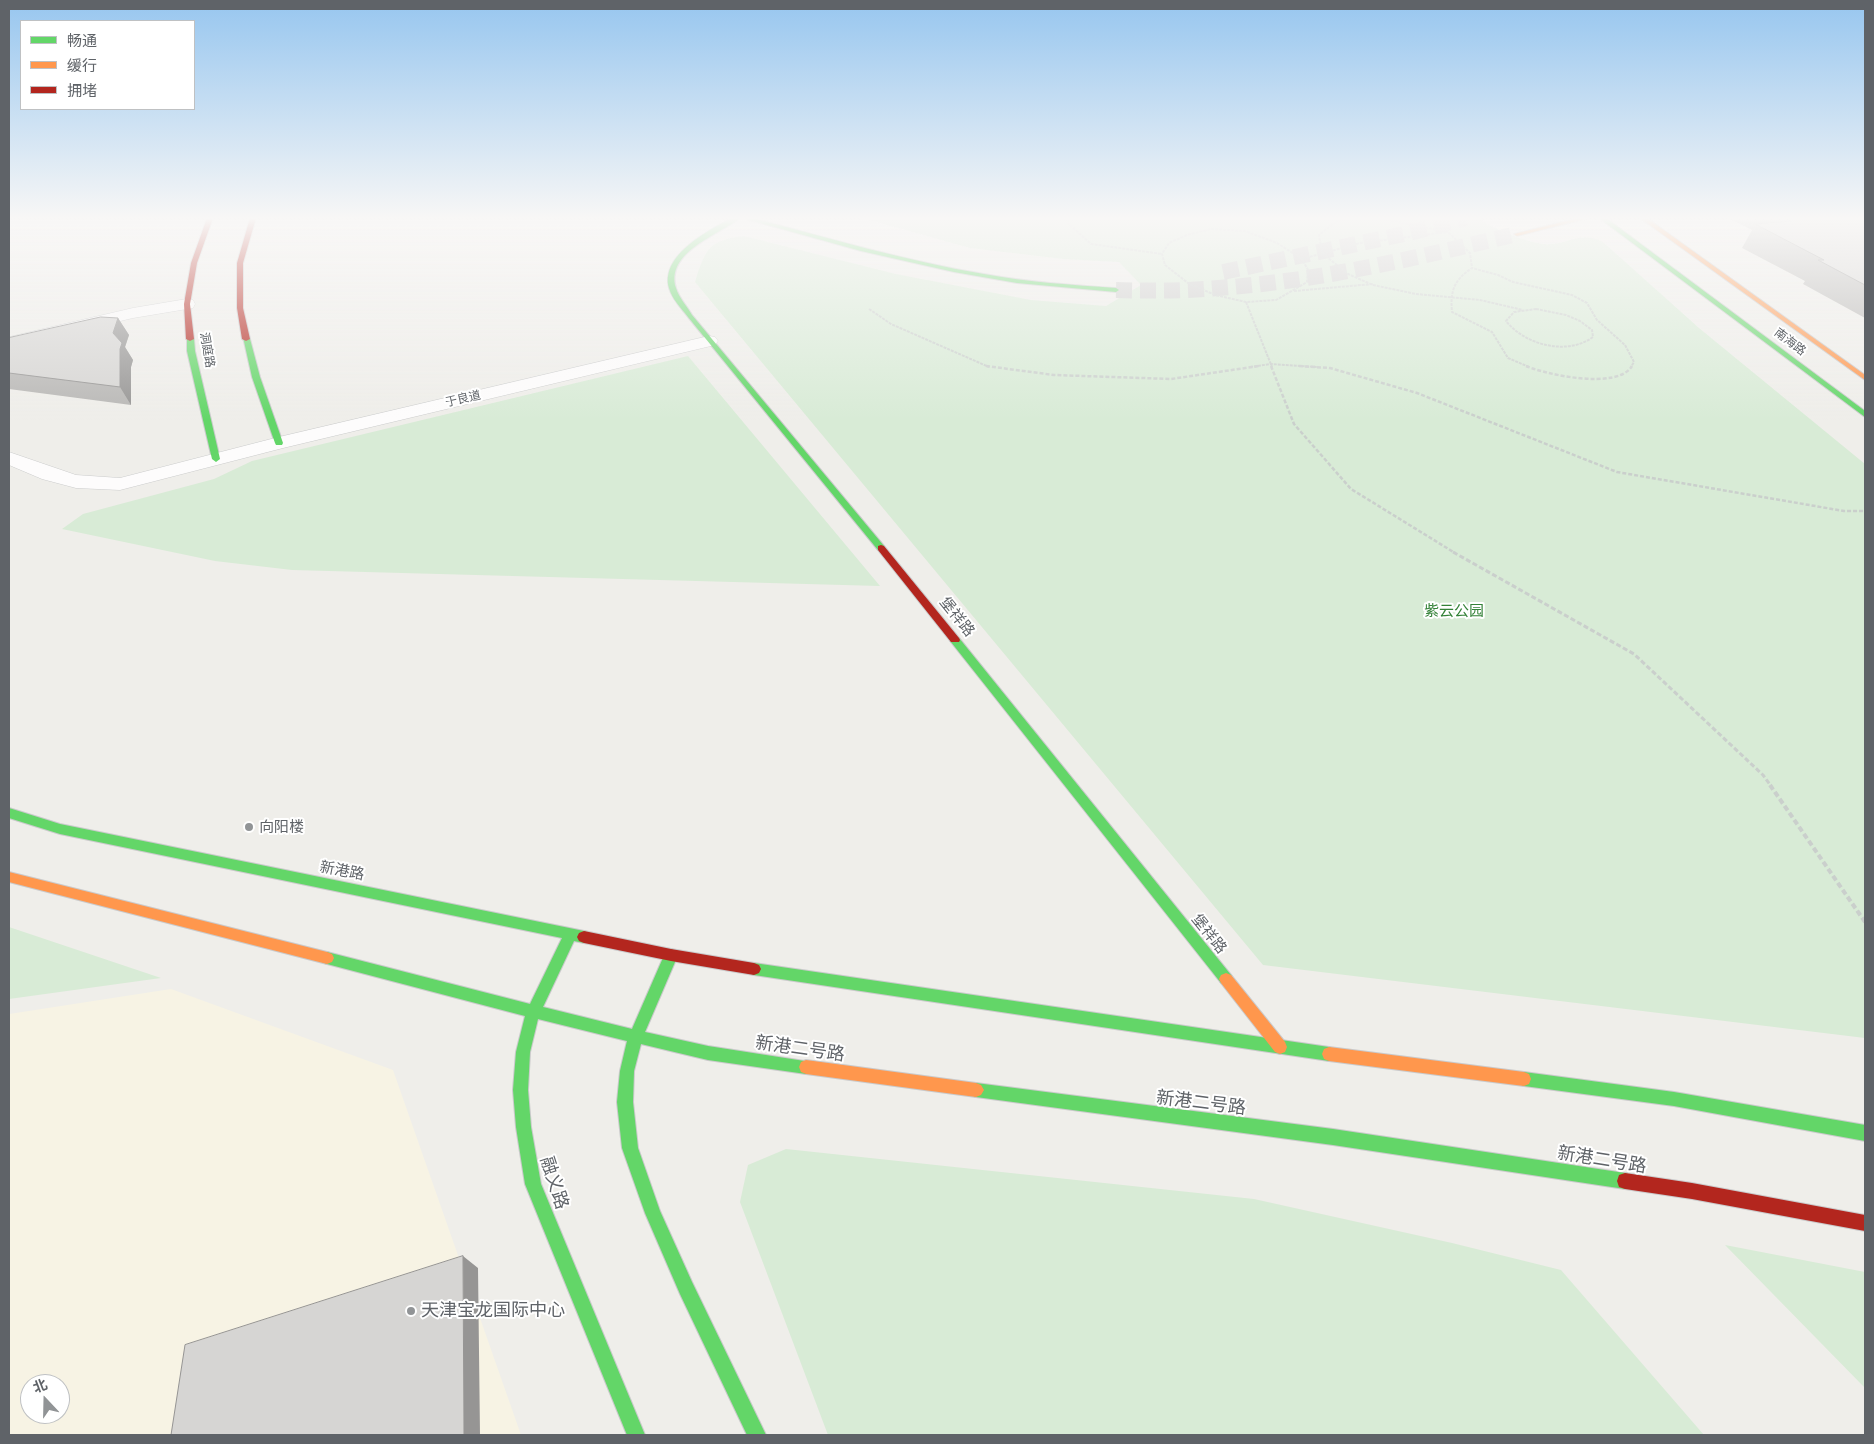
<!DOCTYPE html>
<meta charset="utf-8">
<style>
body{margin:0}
#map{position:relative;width:1874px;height:1444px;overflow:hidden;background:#efeeea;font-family:Raleway,"Noto Sans SC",sans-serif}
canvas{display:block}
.frame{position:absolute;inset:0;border:10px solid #5f6368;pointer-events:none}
.legend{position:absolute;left:20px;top:20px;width:175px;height:90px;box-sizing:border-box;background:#fff;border:1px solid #bfc1c3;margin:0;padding:6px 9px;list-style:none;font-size:15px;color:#5f6368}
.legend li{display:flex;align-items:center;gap:10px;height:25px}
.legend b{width:25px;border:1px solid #bfc1c3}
.north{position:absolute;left:20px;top:1374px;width:50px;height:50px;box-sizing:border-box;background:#fff;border:1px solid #bfc1c3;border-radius:50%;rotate:339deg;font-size:14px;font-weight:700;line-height:20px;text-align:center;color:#5f6368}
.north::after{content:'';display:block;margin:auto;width:18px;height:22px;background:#919496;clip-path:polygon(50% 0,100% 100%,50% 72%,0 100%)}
</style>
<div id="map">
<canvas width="1874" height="1444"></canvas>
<div class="frame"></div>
<ul class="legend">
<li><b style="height:6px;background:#63d668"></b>畅通</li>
<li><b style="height:6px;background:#ff974d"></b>缓行</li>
<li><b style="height:6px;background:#b3261e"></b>拥堵</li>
</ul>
<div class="north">北</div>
</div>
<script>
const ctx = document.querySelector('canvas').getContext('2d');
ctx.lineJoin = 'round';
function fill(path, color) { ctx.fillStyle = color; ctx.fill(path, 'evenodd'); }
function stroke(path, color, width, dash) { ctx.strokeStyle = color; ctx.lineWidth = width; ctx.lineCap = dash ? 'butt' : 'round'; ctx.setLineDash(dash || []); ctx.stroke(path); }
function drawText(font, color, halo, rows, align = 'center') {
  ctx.font = font + ' Raleway,"Noto Sans SC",sans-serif'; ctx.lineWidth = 4; ctx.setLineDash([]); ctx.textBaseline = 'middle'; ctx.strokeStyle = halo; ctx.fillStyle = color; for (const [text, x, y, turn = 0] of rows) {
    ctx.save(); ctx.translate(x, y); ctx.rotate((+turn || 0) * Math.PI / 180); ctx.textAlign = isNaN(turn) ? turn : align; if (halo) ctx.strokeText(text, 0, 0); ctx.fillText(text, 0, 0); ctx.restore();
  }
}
fill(new Path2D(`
 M171,989L393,1070L521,1435H9V1014ZM30,1384H60V1414H30Z`), '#f7f3e4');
fill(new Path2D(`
 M862,218H1478C1491,228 1534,246 1551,244C1572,242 1582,231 1603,242L1699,328L1865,464V1038L1263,965L695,282C705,250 708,240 744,236L896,274L1031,300L1106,306L1141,285L1119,262L1063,259L970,248Z
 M688,356L880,586L292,570L215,561L62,529L83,514L214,479L252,461Z
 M9,927L161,978L9,999Z
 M786,1149L1254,1199L1452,1243L1561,1270L1704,1435H828L740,1202L748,1165Z
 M1725,1245L1865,1272V1388Z`), '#d8ebd6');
stroke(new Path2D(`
 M1223,272L1409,233L1466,218
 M1116,290C1150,291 1184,291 1218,288C1320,281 1419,257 1517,234`), '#cbcbca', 16, [16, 8]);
const street = new Path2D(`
 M187,299L193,300L195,304L193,308L133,318L9,347V337L133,308Z
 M709,336L715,337L718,341L715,345L283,448L120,490L76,488L42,479L9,465V452L76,475L120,478L279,437Z`);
const fast = new Path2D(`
 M732,218H740C719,235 665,252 676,288C679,298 687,306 692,315L884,546V550H878L688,317C681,308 672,299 669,288C660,255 709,230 732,218Z
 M742,218H752C829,238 906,261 984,274C1028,282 1072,285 1116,288L1119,290L1116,292L1017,283L954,272L861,251Z
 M1599,218H1606L1865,411V417Z
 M187,337L194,339L195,351L220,459L216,462L212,459L187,351Z
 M243,337L250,339L260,377L283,443L282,445H276L275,443L252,377Z
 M955,636L959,638L1231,975L1233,979L1231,983L1226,985L1221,983L951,642L950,640L951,638Z
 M9,808L60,824L584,931L589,933L591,937L589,941L584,943L574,941L543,1007L632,1029L666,951L671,949L676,951L678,955L645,1032L708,1046L811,1062L813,1067L811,1072L806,1074L708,1060L641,1044L634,1071L633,1102L638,1148L660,1211L692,1282L766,1435H747L680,1294L645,1213L622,1148L617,1102L620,1071L627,1041L538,1019L530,1052L528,1090L531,1127L541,1184L645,1435H627L525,1184L516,1127L513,1090L516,1052L525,1016L327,964L322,962L320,958L322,954L327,952L530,1004L562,938L60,834L9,818Z
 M754,963L1329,1047L1334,1049L1336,1054L1334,1059L1329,1061L754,975L749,973L747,969L749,965Z
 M1524,1072L1674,1092L1865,1125V1141L1674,1106L1524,1086L1519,1084L1517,1079L1519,1074Z
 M976,1083L1333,1129L1625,1173L1631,1175L1633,1181L1631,1187L1625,1189L1333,1145L976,1097L971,1095L968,1090L971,1085Z`);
const slow = new Path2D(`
 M1578,218H1589L1517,236L1514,234Z
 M1640,218H1647L1865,375V380Z
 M9,872L327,952L332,954L334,958L332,962L327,964L9,882Z
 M1226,973L1231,975L1285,1042L1287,1047L1285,1052L1280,1054L1275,1052L1221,983L1219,979L1221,975Z
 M1329,1047L1524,1072L1529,1074L1531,1079L1529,1084L1524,1086L1329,1061L1324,1059L1322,1054L1324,1049Z
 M806,1060L976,1083L981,1085L984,1090L981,1095L976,1097L806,1074L801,1072L799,1067L801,1062Z`);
const jam = new Path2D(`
 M207,218H213L197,263L190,304L194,339L190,341L186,339L184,304L191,263Z
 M250,218H256L243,263V308L250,339L246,341L242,339L237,308V263Z
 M881,545L884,546L959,638L960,640L959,642H951L878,550V546Z
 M584,931L671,949L754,963L759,965L761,969L759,973L754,975L671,961L584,943L579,941L577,937L579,933Z
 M1625,1173L1692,1183L1865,1215V1231L1692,1199L1625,1189L1619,1187L1617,1181L1619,1175Z`);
stroke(street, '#cbcccc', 1);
stroke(fast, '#cacacb', 2);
stroke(slow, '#cacacb', 2);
stroke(jam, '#cacacb', 2);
stroke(new Path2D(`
 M1066,218L1070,225L1091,244L1162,254
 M1347,218L1334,223L1319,235L1322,253L1348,274L1373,285L1416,294L1480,300L1523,310
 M1378,218L1448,232L1470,253L1472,268
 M1211,229L1245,231L1277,243L1302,259L1308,270L1307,282L1276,300L1246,302L1215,295L1188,283L1165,265L1162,254L1169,243L1187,235Z
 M1302,259L1360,243L1448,232
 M1294,291L1373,284
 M1246,302L1272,367
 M869,309L891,324L989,367
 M1536,309L1566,315L1580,321L1592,330L1593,337C1567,356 1525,345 1506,321L1514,312Z
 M1250,367L1271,364L1317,367
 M1529,367L1508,358L1492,332L1452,312C1450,291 1454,280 1472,268L1498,275L1513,282L1572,295L1587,303L1597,320L1625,345L1634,362L1631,367`), '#cacfcc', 2, [3, 1]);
stroke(new Path2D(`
 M986,366L1054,375L1171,379L1259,366
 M1271,366L1294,424L1351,489L1455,553
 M1299,366L1330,368L1417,393L1617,472L1844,511H1865
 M1526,366C1547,375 1618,390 1632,366`), '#cacfcc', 2.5, [4, 2]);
stroke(new Path2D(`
 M1453,552L1634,654L1763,775L1771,786`), '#cacfcc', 3, [5, 2.5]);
stroke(new Path2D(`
 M1770,785L1865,922`), '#cacfcc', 4, [5.5, 3]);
fill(street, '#fdfcfc');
fill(fast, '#63d668');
fill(slow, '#ff974d');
fill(jam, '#b3261e');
fill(new Path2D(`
 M1728,218H1865V318L1803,284L1805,281L1742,248L1752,230Z
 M118,318L129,335L125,347L133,360L131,367V405L9,389V338Z`), '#b8b7b5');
fill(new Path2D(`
 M118,318L129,335L125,347L133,360L131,367V405L120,387L113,333Z
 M463,1256L478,1268L480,1435H464Z`), '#969594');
const building = new Path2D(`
 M1786,218H1865V285L1818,260H1824L1755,224L1791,221Z
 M101,317L118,318L113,333L122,343L120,349V387L9,373V338Z
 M463,1256L464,1435H171L185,1345Z`);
fill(building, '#d6d5d3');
stroke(building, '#969594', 1);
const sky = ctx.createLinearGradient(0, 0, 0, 420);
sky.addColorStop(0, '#97c6ef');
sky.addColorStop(0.52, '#f8f7f6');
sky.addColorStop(1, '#f8f7f600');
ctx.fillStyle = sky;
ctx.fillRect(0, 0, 1874, 420);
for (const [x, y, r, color] of [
 [249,827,5,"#919496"],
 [411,1311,5,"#919496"]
]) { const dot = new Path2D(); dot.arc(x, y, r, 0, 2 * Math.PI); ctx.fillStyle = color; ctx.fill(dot); stroke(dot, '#fff', 2); }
drawText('12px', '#5f6368', '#fff', [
 ["南海路",1790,342,37],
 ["洞庭路",207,350,80],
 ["于良道",463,399,-13]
]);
drawText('15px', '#348238', '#fff', [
 ["紫云公园",1454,611]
]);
drawText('15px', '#5f6368', '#fff', [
 ["堡祥路",957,617,51],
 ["新港路",342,871,11],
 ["堡祥路",1209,934,51]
]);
drawText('15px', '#5f6368', '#fff', [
 ["向阳楼",259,827]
], 'left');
drawText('18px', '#5f6368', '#fff', [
 ["新港二号路",800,1049,8],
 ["新港二号路",1201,1103,7],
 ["新港二号路",1602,1160,9],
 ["融义路",554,1183,72]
]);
drawText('18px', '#5f6368', '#fff', [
 ["天津宝龙国际中心",421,1311]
], 'left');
</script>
